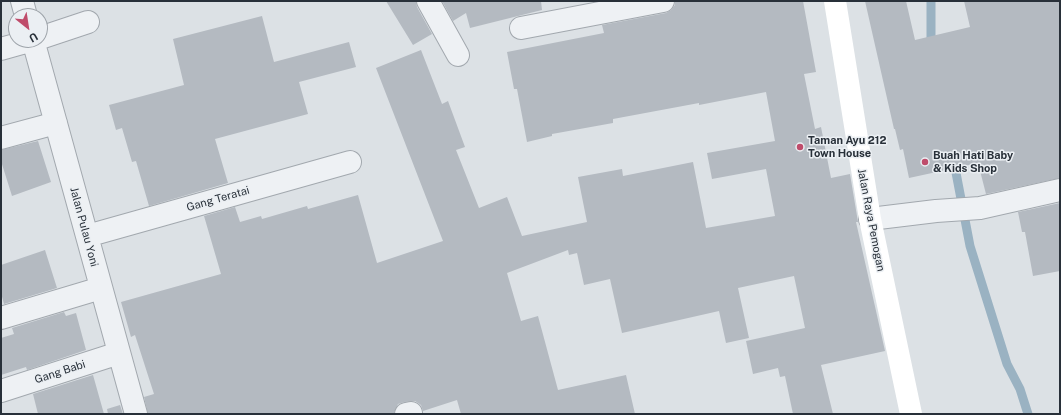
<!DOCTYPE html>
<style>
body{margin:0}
#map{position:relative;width:1061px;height:415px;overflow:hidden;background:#dce1e5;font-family:"Public Sans",sans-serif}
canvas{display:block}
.frame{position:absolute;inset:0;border:2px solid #283039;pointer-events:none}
.north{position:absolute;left:8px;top:8px;width:40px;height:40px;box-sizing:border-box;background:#ebeff3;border:1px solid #9da3a9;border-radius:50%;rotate:150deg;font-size:11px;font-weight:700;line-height:16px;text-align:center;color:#283039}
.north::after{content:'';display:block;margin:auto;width:14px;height:18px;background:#bf4c6b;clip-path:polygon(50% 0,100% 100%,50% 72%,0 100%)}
</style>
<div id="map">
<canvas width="1061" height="415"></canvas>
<div class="frame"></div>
<div class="north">U</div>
</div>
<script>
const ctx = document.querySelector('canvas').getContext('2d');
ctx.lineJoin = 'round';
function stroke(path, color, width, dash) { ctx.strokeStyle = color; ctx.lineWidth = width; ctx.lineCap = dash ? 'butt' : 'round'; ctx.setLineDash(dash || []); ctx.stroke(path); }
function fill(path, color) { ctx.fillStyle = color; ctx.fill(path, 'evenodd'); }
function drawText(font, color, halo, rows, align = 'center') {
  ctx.font = font + ' "Public Sans",sans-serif'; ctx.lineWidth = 3; ctx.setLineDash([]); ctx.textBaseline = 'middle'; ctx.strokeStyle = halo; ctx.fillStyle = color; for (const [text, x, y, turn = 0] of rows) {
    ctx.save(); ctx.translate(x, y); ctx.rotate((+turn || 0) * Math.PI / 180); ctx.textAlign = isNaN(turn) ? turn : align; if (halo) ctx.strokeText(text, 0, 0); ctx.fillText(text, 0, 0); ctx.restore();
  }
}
stroke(new Path2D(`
 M931,47V1
 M953,157L970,246L1007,364L1020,389L1028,414`), '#9ab2c2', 9);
fill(new Path2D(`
 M386,1H416L417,7L432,34L413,45Z
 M442,1H541L542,10L470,28L466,13L453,21Z
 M675,1H803L816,72L804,74L815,129L821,127L831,178L850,174L858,222H856L885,351L821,365L833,414H793L785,376L780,377L778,368L753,374L746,341L805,328L794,276L738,288L749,338L726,343L719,311L622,333L610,279L584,285L577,253L569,255L568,250L507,273L521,321L538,316L558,390L626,375L635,414H461L457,400L423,411L421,405L415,401L404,402L398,404L394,413L390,414H148L144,397L154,394L135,335L131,337L121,302L221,274L204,216L235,207L240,222L261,216L262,219L307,206L308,209L358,195L377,263L443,241L376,68L421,50L442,104L448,101L465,147L456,150L479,208L507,197L522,236L587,222L578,177L622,169L623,176L693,162L706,228L775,216L766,169L712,179L707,153L775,141L766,92L699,105V103L613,119V123L552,134V136L527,142L517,89H514L507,52L604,33L602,25L666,13L671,10L675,5Z
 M865,1H906L915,40L970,27L964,1H1060V178L986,194L978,163L909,178L903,149L900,150L895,129H894Z
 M262,16L274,62L349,42L356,67L299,82L308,114L215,139L228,183L149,206L136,161L132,162L122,128L116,130L109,105L184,85L173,39Z
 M38,141L51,182L12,196L1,161V150Z
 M1060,203V271L1033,276L1025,232H1022L1018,212Z
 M45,250L57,288L4,304L1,293V265Z
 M64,312L66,316L76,313L86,350L27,370L26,367L1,375V338L14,334L12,328Z
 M93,375L104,414H38L33,394Z
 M120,405L123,414H108L107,409Z`), '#b4bac1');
const street = new Path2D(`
 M22,1L26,16
 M428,1L458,55
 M521,28L663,1
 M40,38L88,22
 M33,40L136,414
 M1,49L33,40
 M1,138L56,123
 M870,219L936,211L980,208L1060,190
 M87,236L350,162
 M1,318L101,288
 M1,391L119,353
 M406,414L411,413`);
stroke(street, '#a2a8ae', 24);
stroke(street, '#eef1f4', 22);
stroke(new Path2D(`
 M835,1L870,219L911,414`), '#fff', 22);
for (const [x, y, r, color] of [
 [800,147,4,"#bf4c6b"],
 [925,162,4,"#bf4c6b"]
]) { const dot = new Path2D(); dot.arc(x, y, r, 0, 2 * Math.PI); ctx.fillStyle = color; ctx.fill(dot); stroke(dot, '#ebeff3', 1.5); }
drawText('bold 11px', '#283039', '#ebeff3', [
 ["Taman Ayu 212",808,141],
 ["Town House",808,154],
 ["Buah Hati Baby",933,156],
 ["& Kids Shop",933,169]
], 'left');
drawText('11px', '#283039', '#ebeff3', [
 ["Gang Teratai",218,199,-16],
 ["Jalan Raya Pemogan",871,220,79],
 ["Jalan Pulau Yoni",84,227,75],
 ["Gang Babi",60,372,-18]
]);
</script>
